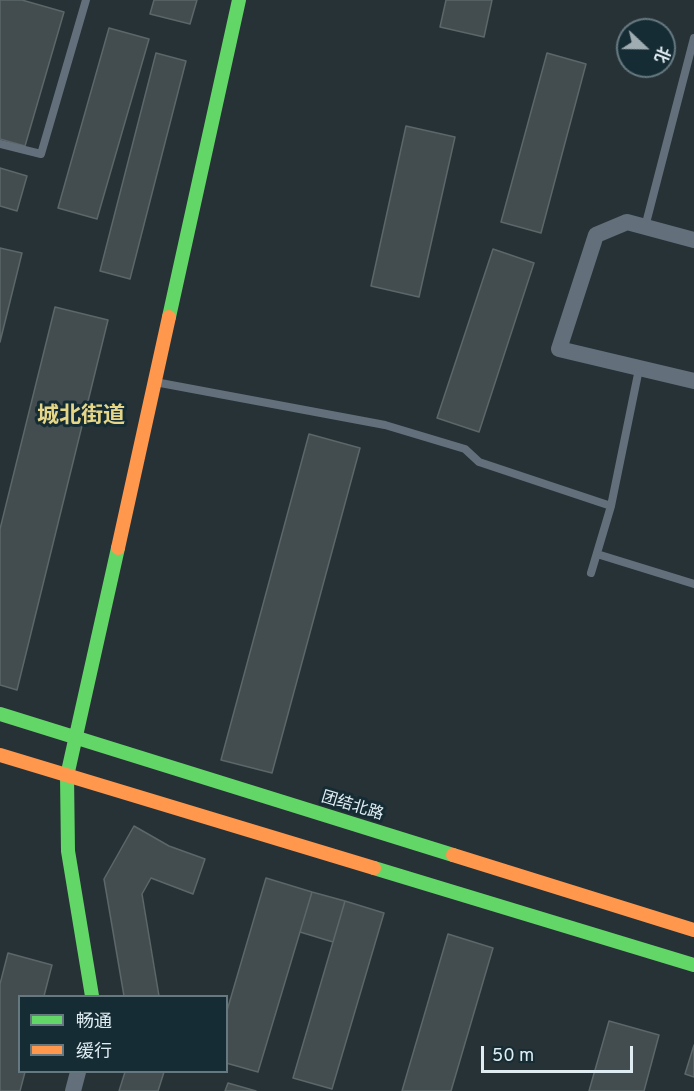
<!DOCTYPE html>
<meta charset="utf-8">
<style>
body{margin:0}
#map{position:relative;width:694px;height:1091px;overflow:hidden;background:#273237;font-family:Overpass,"Noto Sans SC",sans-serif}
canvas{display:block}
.legend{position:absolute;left:18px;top:995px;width:210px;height:78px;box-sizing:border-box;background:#162c34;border:2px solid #667980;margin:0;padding:8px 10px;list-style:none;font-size:18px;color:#dfedf2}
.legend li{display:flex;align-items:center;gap:12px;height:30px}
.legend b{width:30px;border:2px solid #667980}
.north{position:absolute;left:616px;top:18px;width:60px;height:60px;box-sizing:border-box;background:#162c34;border:2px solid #667980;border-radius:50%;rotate:112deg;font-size:16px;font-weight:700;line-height:24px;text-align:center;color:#dfedf2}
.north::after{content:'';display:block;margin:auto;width:21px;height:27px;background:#9facb1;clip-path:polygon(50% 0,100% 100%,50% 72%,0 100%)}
.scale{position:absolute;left:481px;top:1046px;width:152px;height:27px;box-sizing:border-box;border:3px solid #dfedf2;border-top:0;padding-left:8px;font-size:18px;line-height:21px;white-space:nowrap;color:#dfedf2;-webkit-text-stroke:4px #162c34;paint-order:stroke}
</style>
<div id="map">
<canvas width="694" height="1091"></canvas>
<ul class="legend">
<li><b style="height:8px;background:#63d668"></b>畅通</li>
<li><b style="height:8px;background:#ff974d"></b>缓行</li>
</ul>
<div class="north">北</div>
<div class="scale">50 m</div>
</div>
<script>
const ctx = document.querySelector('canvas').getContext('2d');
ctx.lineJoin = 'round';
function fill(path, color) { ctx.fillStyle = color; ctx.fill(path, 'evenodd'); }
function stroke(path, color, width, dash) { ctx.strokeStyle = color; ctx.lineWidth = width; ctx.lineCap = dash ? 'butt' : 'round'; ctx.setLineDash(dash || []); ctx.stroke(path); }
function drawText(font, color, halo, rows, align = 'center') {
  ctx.font = font + ' Overpass,"Noto Sans SC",sans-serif'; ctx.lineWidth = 6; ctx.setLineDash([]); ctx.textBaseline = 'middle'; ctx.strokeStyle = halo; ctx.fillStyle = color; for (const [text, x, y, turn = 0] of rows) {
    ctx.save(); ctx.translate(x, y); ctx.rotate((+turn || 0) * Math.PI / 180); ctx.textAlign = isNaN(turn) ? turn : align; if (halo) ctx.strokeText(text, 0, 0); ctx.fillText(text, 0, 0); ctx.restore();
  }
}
const building = new Path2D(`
 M0,0H22L64,12L25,146L0,139Z
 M154,0H197L190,24L150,14Z
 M446,0H492L484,37L440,27Z
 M109,28L149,39L97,219L58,208Z
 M156,53L186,61L130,279L100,271Z
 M547,53L586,64L541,233L501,222Z
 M406,126L455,137L419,297L371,286Z
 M0,168L27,176L17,211L0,206Z
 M0,248L22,253L0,342Z
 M493,249L534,263L479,432L437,418Z
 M55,307L108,320L17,690L0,685V529Z
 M309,434L360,448L272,773L221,760Z
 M134,826L169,846L205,859L193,894L151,878L142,894L159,996H124L104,879Z
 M266,878L312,892L258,1072L226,1063V1014Z
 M312,892L345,901L333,942L300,932Z
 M345,901L384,913L332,1089L293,1078Z
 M448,934L493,948L451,1091H402Z
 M8,953L52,965L44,996H20V1072H25L20,1091H0V984Z
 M609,1021L659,1035L644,1091H589Z
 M694,1045V1077L685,1074Z
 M125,1072H164L158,1091H119Z
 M228,1083L256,1091H225Z`);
fill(building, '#434d50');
stroke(building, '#5c6769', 1.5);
stroke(new Path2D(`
 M0,144L41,154L86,0
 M645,227L694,38
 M155,382L385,425L465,449L479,462L611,506
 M597,554L694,584
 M591,573L611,506L639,369`), '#63707c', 8);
stroke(new Path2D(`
 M694,240L627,222L596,235L559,349L694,381
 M73,1091L78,1072`), '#63707c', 16);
stroke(new Path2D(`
 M169,317L239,0
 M0,714L453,855
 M374,868L694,965
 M92,996L68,851L67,776L118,548`), '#63d668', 14);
stroke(new Path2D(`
 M118,548L169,317
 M0,755L374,868
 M453,855L694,930`), '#ff974d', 14);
drawText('16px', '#dfedf2', '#162c34', [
 ["团结北路",352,807,17]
]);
drawText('bold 22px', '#e6d687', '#162c34', [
 ["城北街道",81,418]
]);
</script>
